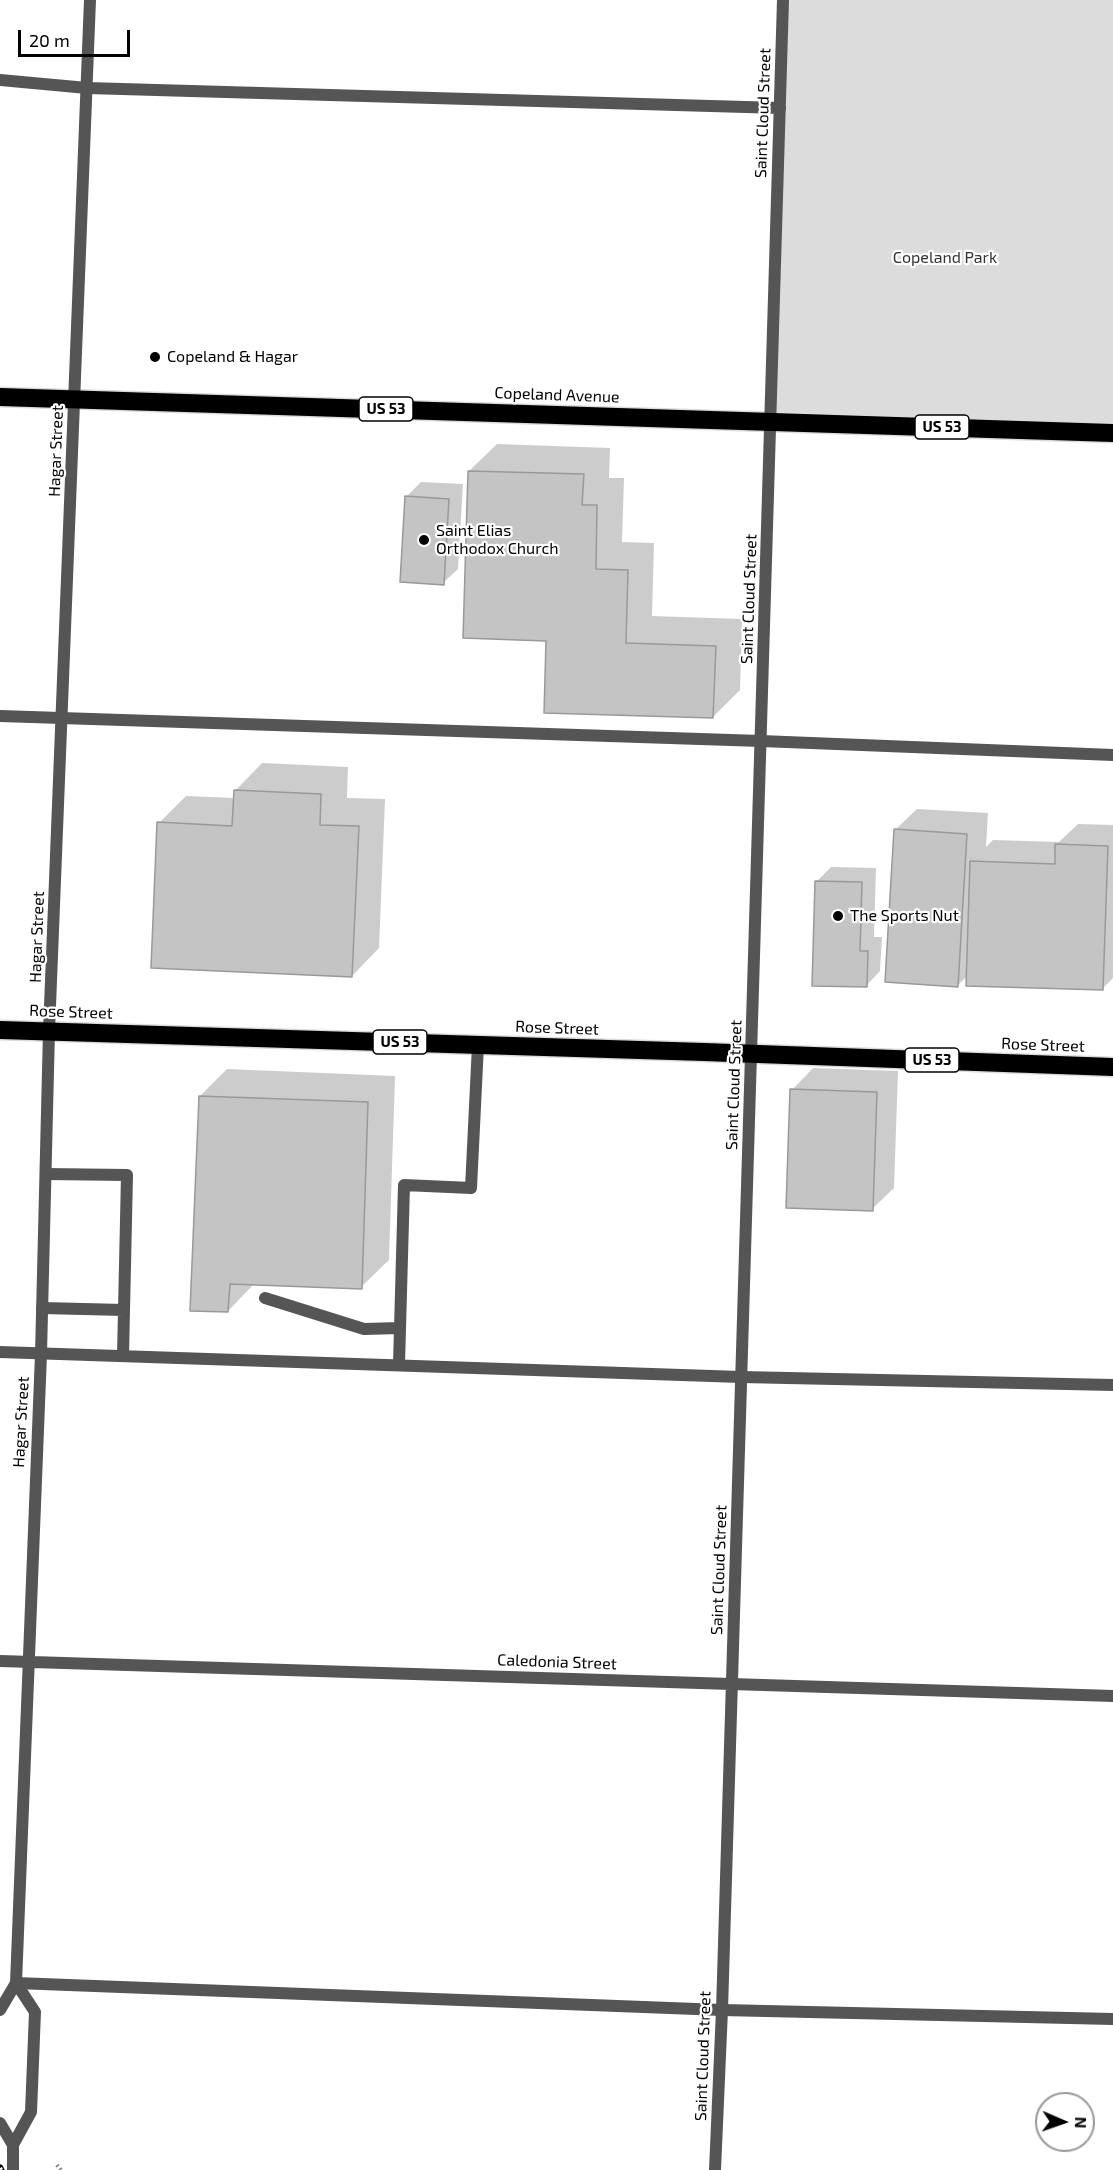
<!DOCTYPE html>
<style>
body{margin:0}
#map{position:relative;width:1113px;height:2170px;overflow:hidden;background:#fff;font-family:"Exo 2",sans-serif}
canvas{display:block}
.north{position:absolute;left:1035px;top:2092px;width:60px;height:60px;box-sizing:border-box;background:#fff;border:2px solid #999;border-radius:50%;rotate:92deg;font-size:16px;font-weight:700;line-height:24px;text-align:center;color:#000}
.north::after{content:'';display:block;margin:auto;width:21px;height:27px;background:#000;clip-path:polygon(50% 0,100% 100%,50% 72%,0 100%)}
.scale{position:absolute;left:18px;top:30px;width:112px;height:27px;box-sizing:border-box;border:3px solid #000;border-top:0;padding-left:8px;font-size:18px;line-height:21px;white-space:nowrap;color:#000;-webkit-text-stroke:4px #fff;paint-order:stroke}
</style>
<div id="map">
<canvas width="1113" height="2170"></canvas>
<div class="north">N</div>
<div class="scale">20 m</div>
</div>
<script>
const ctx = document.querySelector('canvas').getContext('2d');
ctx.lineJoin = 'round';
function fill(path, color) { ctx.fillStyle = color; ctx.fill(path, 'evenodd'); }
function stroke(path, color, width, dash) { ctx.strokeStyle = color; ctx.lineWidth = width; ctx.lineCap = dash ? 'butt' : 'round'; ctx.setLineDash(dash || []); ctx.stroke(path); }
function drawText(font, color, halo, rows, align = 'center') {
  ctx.font = font + ' "Exo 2",sans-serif'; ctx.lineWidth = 4.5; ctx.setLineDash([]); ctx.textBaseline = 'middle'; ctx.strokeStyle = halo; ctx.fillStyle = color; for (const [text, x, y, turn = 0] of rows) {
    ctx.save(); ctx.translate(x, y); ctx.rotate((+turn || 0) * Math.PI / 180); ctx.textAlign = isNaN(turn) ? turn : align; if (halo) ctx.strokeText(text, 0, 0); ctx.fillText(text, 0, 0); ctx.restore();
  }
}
fill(new Path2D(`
 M783,0H1113V433L771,421Z`), '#dcdcdc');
fill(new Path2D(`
 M497,444L610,448L609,478H624L622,542L654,543L652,616L742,619L740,690L713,717L547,639L469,471Z
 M421,482L463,484L458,569L443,583L406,497Z
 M262,763L348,767L347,798L385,799L379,948L352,976L159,823L186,796L235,798V791Z
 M917,809L988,813L986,847L993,840L1059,842L1078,824L1113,825V978L1102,989L968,975L958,985L895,830Z
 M831,867L876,868L874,937H882L880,971L866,986L817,881Z
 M813,1068L898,1071L894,1188L872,1209L792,1090Z
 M227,1069L395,1076L389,1260L361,1287L255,1283L228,1311L200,1096Z`), '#0003');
const building = new Path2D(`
 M468,471L584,474L582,505H597L596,569L628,570L626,643L716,646L713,718L544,713L546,641L463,638Z
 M405,496L449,499L444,585L400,582Z
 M234,790L321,794L320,825L359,826L352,977L151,968L157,822L232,826Z
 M894,829L967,834L958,987L885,982Z
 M1055,844L1108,846L1103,990L966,986L970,861L1055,864Z
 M815,881L862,882L860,951H868L867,987L812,986Z
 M790,1089L877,1092L873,1211L786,1208Z
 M199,1096L368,1102L362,1289L230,1284L228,1312L190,1311Z`);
fill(building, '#c4c4c4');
stroke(building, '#999', 1.5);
const highway = new Path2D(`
 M0,397L1113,433
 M0,1030L704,1052L1113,1067`);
stroke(highway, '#dbdbdb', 21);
stroke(new Path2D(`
 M57,2165L61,2170`), '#777', 4, [1.5, 3]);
stroke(new Path2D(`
 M0,80L87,88L780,108
 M0,716L761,741L1113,755
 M265,1298L364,1329L400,1328
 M42,1308L124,1310L127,1175L46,1174
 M0,1352L741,1377L1113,1385
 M123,1356L124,1310
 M399,1364L404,1185L471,1188L478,1045
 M16,1983L722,2010L1113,2019`), '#555', 12);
stroke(new Path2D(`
 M0,1661L1113,1696
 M0,2010L16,1983L41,1354L49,1031L90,0
 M0,2123L13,2145
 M13,2170V2145L31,2112L35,2012L16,1983
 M715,2170L722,2010L783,0`), '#555', 12);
stroke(highway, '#000', 18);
const rail = new Path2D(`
 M0,2168L1,2170`);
stroke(rail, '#000', 7);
stroke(rail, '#fff', 4.5, [14]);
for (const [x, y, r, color] of [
 [155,357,6,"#000"],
 [424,540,6,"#000"],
 [838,916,6,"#000"]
]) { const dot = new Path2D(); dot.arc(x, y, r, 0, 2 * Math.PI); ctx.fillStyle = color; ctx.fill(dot); stroke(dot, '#fff', 2); }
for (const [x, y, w] of [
 [386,409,54],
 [942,427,54],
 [400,1042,54],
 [932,1060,54]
]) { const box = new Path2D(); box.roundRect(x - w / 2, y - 12, w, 24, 4.5); ctx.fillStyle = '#fff'; ctx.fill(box); stroke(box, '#000', 1.5); }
drawText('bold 15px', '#000', null, [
 ["US 53",386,409],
 ["US 53",942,427],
 ["US 53",400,1042],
 ["US 53",932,1060]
]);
drawText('16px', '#000', '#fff', [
 ["Saint Cloud Street",763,113,-88],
 ["Copeland Avenue",557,395,2],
 ["Hagar Street",56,451,-88],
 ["Saint Cloud Street",749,599,-88],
 ["Hagar Street",37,937,-88],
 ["Rose Street",71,1012,2],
 ["Rose Street",557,1028,2],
 ["Rose Street",1043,1045,2],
 ["Saint Cloud Street",734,1085,-88],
 ["Hagar Street",21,1422,-87],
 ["Saint Cloud Street",719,1570,-88],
 ["Caledonia Street",557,1662,2],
 ["Saint Cloud Street",703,2056,-88]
]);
drawText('16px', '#333', '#fff', [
 ["Copeland Park",945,258]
]);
drawText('16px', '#000', '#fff', [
 ["Copeland & Hagar",167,357],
 ["Saint Elias",436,531],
 ["Orthodox Church",436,549],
 ["The Sports Nut",850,916]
], 'left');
</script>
